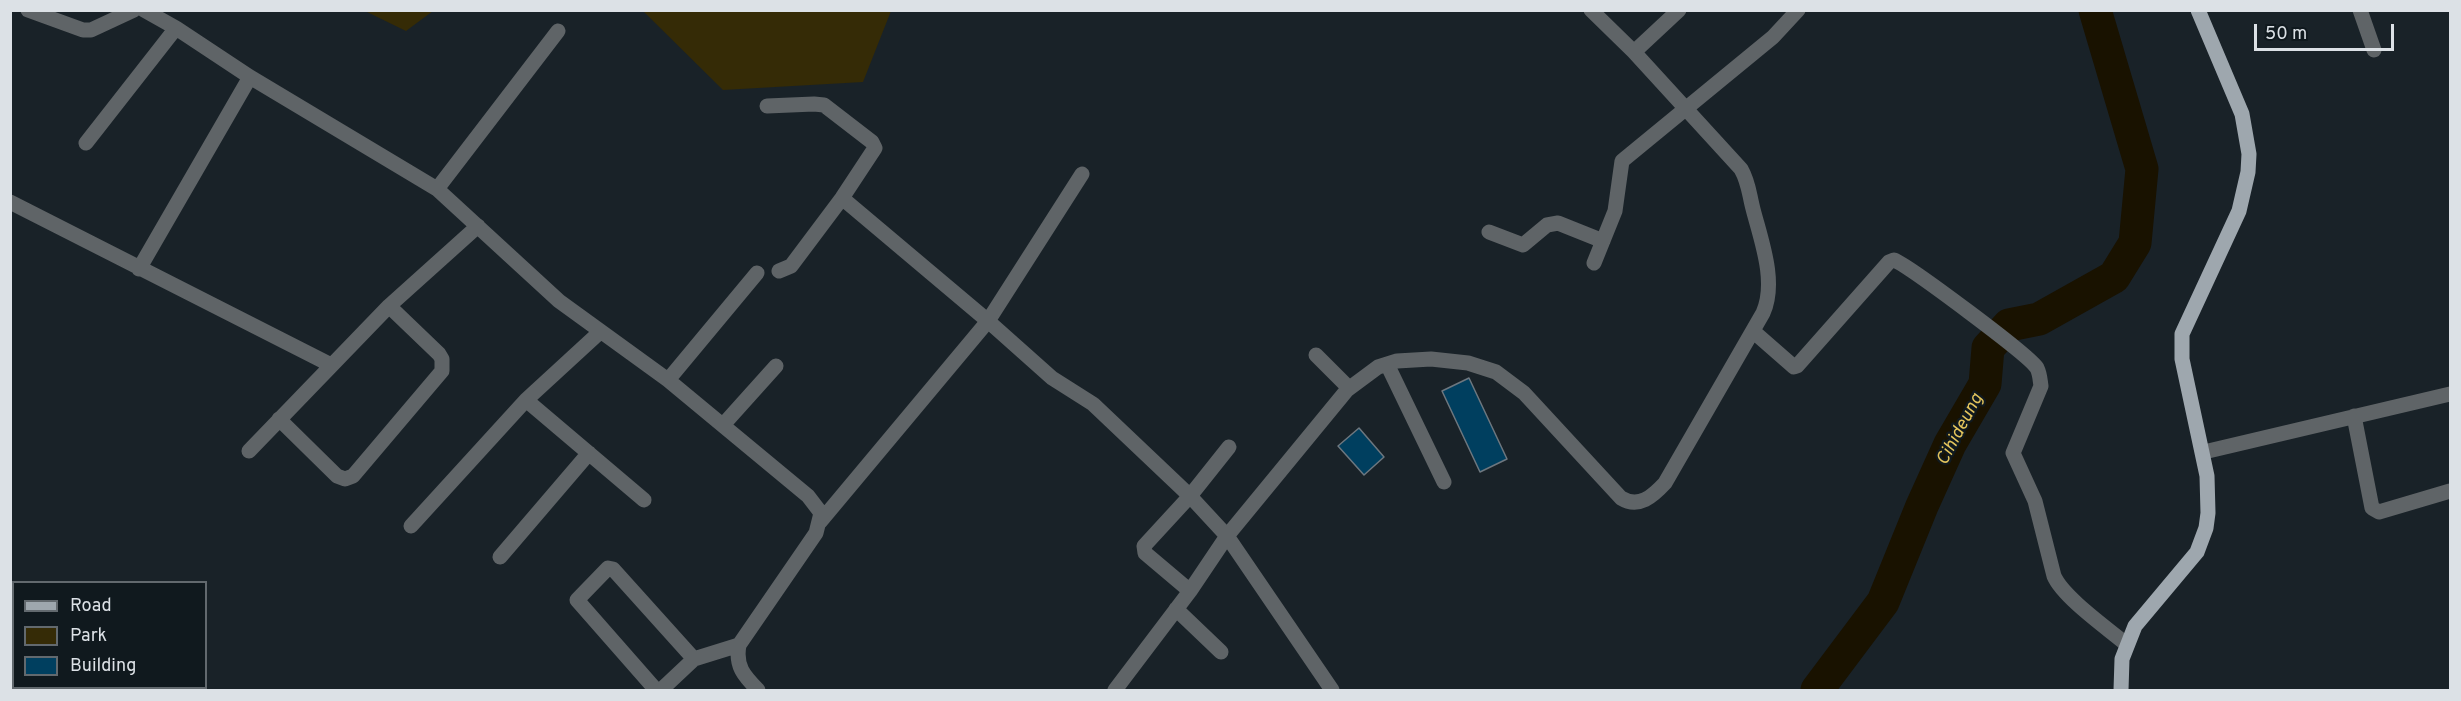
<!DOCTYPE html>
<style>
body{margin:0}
#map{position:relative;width:2461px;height:701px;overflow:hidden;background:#192228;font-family:Overpass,sans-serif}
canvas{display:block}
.frame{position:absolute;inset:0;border:12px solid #dce1e6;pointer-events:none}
.legend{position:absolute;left:12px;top:581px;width:195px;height:108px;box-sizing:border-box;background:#10191e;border:2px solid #62696e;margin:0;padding:8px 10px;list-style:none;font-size:18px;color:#dce1e6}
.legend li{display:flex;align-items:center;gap:12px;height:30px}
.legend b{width:30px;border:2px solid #62696e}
.scale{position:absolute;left:2254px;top:24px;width:140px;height:27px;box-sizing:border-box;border:3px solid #dce1e6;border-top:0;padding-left:8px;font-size:18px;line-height:21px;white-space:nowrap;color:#dce1e6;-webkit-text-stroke:4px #10191e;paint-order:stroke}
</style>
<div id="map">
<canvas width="2461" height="701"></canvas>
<div class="frame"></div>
<ul class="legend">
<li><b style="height:8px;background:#9ea7ae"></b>Road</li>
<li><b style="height:16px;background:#352b06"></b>Park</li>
<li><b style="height:16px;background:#003f5f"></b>Building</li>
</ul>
<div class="scale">50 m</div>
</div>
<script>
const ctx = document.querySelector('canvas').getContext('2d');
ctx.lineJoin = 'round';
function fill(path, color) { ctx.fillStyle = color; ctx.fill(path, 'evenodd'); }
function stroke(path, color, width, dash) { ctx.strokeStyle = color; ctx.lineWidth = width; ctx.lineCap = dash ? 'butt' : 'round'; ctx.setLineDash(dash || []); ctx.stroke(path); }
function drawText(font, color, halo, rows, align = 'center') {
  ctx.font = font + ' Overpass,sans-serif'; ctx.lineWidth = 4.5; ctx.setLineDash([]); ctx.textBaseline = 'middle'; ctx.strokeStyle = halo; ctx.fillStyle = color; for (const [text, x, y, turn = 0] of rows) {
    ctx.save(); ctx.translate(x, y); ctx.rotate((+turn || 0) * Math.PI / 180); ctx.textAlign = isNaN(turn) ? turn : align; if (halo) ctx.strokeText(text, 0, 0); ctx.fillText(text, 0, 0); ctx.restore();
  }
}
fill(new Path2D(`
 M365,11H433L406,31Z
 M643,11H891L863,82L723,90Z
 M10,608H14V688H71L66,690H11Z`), '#352b06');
stroke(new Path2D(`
 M1817,690L1883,602L1922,506L1950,444L1985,384L1988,348L2009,325L2039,319L2114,277L2135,243L2142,169L2095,10`), '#191200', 33);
const building = new Path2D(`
 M1469,378L1507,459L1480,472L1442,391Z
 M1359,428L1384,457L1364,475L1338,446Z`);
fill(building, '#003f5f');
stroke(building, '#6d777f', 1.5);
stroke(new Path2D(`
 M28,10L83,30H91L134,10
 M144,10L176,28L250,77L437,189L559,301L668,380L808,496L821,513L816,533L739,645C735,666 744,676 758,690
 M2360,10L2374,50
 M1634,52L1679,10
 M767,106L814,104L824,105L872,142L875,148L842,198L791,266L779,271
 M86,143L176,28
 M437,189L558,31
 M842,198L988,321L1052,378L1093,404L1190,496L1227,536L1332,690
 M10,202L331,365
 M1489,232L1523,245L1547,225L1558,223L1603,241
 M1594,263L1615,211L1622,161L1773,37L1798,10
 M139,269L250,77
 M1754,332L1794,367L1797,366L1889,262L1894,260C1909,266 2029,355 2037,368C2040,374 2040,380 2041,386L2013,453L2035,501L2054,576C2063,597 2107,628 2126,644
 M1316,355L1349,388
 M1387,364L1444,482
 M668,380L757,273
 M526,400L644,500
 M2354,416L2372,508L2379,512L2450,491
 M279,419L337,476L345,479L353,476L442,371V359L439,354L389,306
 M723,425L776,366
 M249,451L389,306L478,226
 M2204,452L2450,394
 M820,522L988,321L1082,174
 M411,526L526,400L600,332
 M500,557L589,453
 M1190,591L1145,553L1144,546L1190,496L1229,447
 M1176,609L1221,652
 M656,690L577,600L608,568L613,569L694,659
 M661,690L694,659L739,645
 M1115,690L1190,591L1227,536L1347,390L1378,367L1397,361L1431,359L1468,363L1496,372L1524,393L1621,498C1639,509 1653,496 1665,483L1763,313C1777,282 1761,240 1753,209C1749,194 1749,183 1741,169L1634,52L1591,10`), '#5f6467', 15);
stroke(new Path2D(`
 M2121,690L2122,659L2135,626L2197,552L2206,528L2208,513L2207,476L2182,359V334L2239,211L2248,172L2249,154L2242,114L2198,10`), '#9ea7ae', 15);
drawText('italic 18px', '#e3c45c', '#10191e', [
 ["Cihideung",1961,430,-62]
]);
</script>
